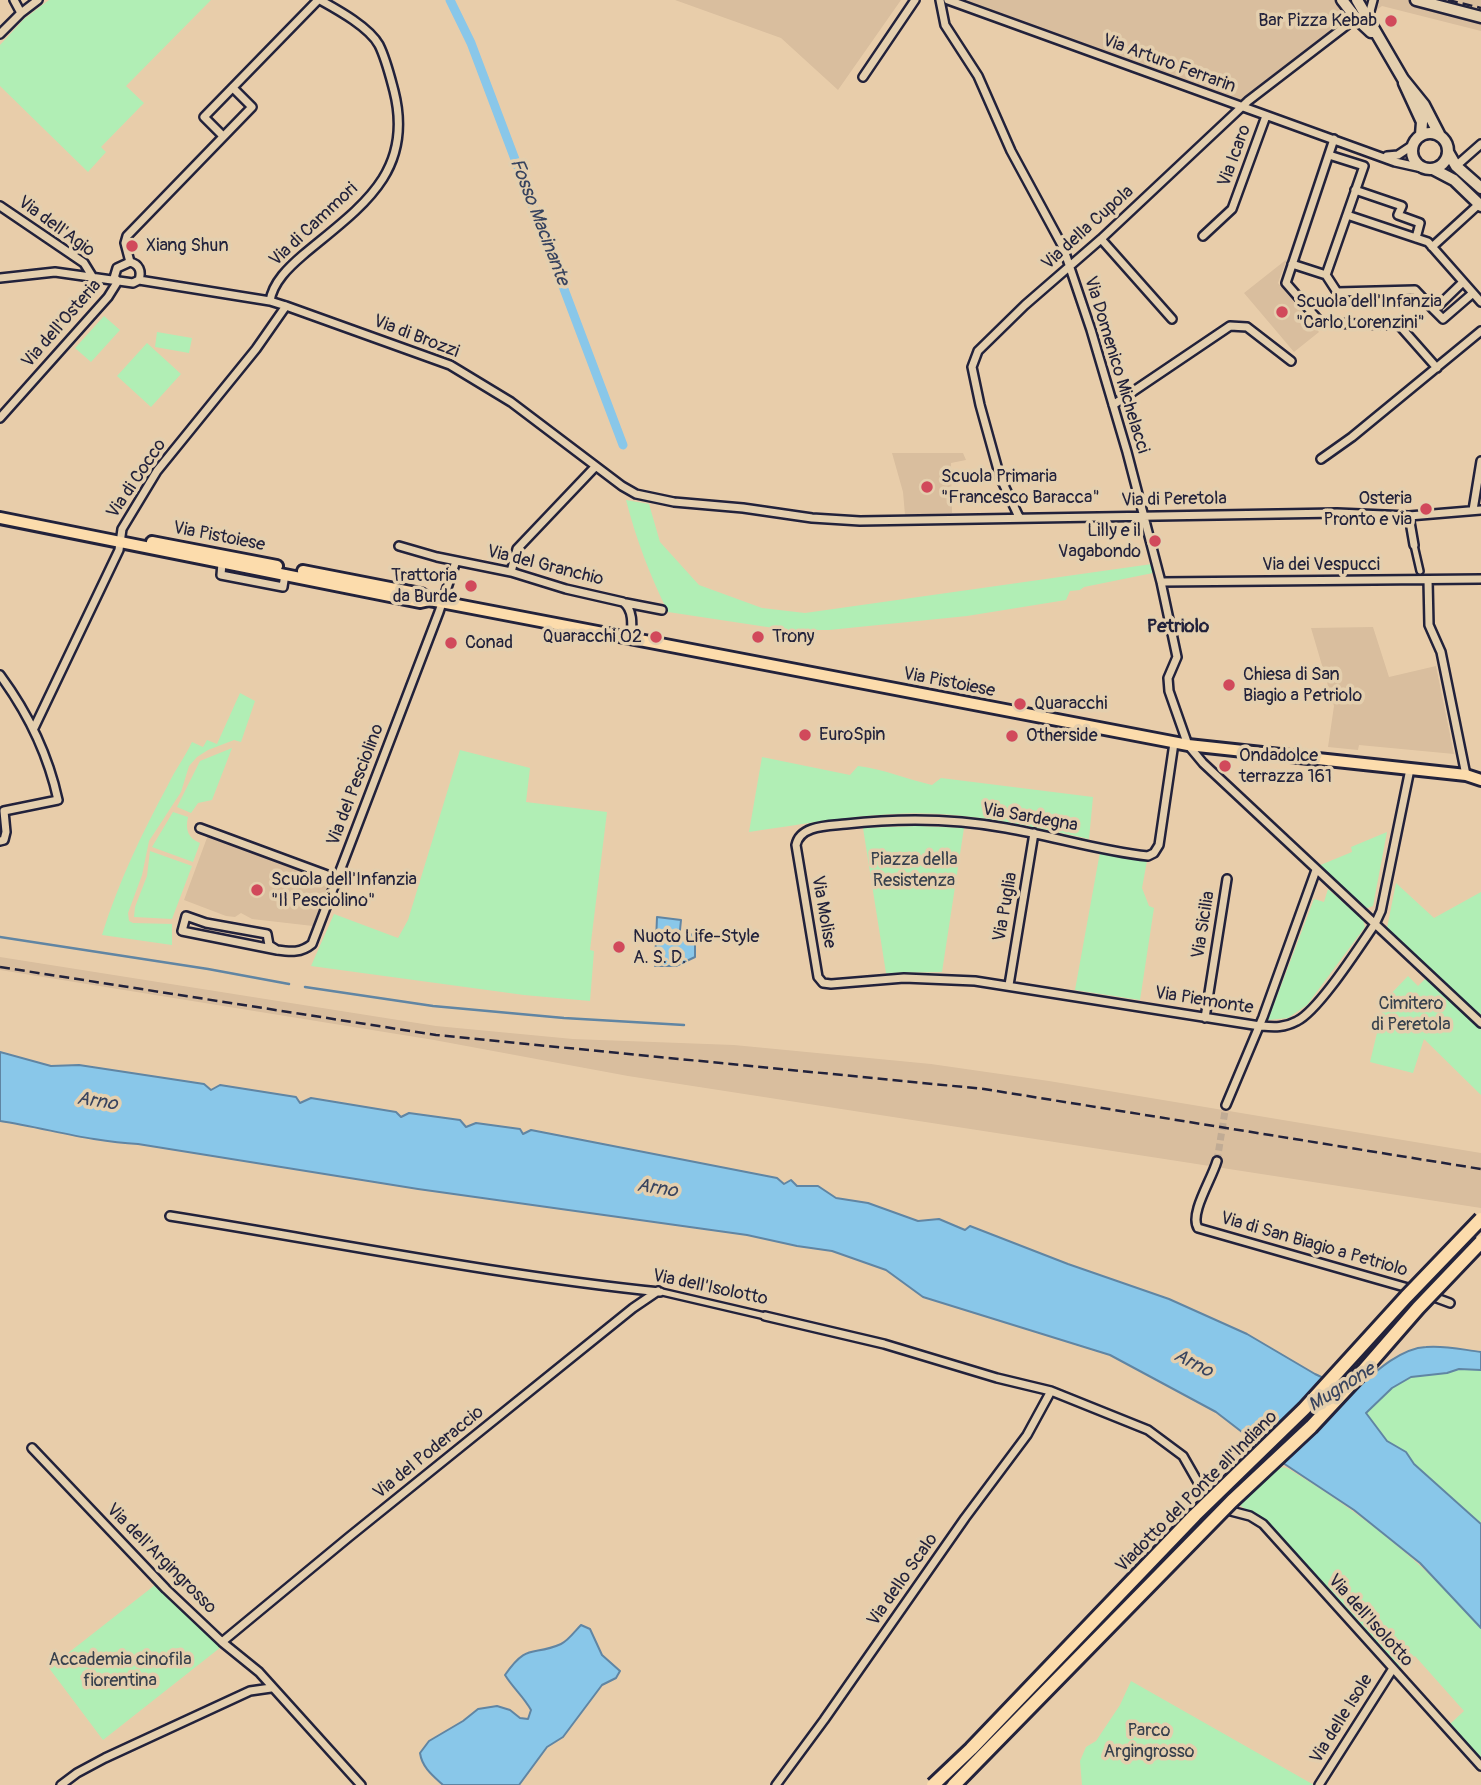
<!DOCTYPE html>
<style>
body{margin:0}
canvas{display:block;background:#e8cdaa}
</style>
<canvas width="1481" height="1785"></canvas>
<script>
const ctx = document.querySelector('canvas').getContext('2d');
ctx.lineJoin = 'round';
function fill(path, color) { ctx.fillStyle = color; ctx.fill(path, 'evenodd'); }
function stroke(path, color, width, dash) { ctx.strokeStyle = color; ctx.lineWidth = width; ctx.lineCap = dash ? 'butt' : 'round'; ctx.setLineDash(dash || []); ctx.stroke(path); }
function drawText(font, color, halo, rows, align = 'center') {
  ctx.font = font + ' Pangolin,sans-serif'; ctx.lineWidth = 7; ctx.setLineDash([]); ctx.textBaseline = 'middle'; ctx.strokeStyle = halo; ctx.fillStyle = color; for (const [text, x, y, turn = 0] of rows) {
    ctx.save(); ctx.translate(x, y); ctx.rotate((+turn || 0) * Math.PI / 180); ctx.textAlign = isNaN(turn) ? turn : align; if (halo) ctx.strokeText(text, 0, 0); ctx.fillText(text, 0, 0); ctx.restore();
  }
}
fill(new Path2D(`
 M675,0H901L838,90L781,38Z
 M961,0H1481V31L1382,6L1250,106Z
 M1287,259L1278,283L1319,332L1294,352L1244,293Z
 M892,453H963L966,460L951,463L952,513L905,515L903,492Z
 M1373,627L1389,677L1436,666L1454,754L1359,745L1358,750L1328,747L1334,706L1311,628Z
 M208,835L330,880L313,926L252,919L241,913L235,917L226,916L184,900Z
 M0,957L436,1026L573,1039L734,1045L931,1064L1049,1081L1481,1153V1208L628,1076L434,1040L0,970Z`), '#d9be9e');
fill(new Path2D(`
 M49,0H211L126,86L144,103L101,147L106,152L88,172L0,86V45L24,19Z
 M104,316L120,330L91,362L75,348Z
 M157,332L192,338L189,353L155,347Z
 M147,343L181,374L151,407L117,376Z
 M626,500L649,504L660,542L699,585L762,608L805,613L1152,564L1153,573L1084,587L1080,590L1070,591L1066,600L967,616L829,630H787L668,612C650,576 636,539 626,500Z
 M240,693L255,701L241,742L234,740L208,750L197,757L189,766L181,792L149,841L142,875L128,913L129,921L133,923L172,924V945L102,935C118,883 142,833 168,785C175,770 185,757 192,742L203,747L207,740L217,744Z
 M232,748L212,800L198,803L191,813L177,807L200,761Z
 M460,750L530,768L526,802L607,812L590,950L594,951L590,1001L524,995L311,966L334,914L398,938L408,920Z
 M762,757L850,775L858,766C884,769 906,779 932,785L941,778L1093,797L1089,839C1025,825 958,810 893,814C844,817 796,825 749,832Z
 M173,812L188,817C185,830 188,838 200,843L193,862L152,847Z
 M918,826L964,828L942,972L886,973L863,828Z
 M1387,832L1373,906L1365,909L1318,866L1352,852L1351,847Z
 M150,851L192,866L172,919L134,917L135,907L147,876Z
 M1100,852L1147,861L1142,888L1149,906L1154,908L1140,1000L1075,990Z
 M1396,883L1434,918L1481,892V1018L1387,928Z
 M1328,889L1363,920L1365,927L1307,1005L1288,1018L1268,1020L1314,899L1324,902Z
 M1408,976L1418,986L1427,977L1481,1028V1095L1424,1039L1413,1073L1370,1062L1385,1000Z
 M1459,1369L1481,1370V1524L1414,1464L1406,1452L1387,1441L1366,1413C1379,1399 1395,1380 1415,1377C1430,1374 1444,1374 1459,1369Z
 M1279,1467L1287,1468C1363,1514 1422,1561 1481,1628V1759L1450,1724L1464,1711L1415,1656L1398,1670L1264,1522L1238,1504Z
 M155,1585L221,1647L103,1740L49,1668Z
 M1131,1681L1314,1785H1082L1080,1761L1086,1747L1096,1741L1120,1705Z`), '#b1eeb5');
const water = new Path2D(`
 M657,917L681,920L679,940L695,933V957L676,966H655Z
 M0,1052L51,1066L79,1065L204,1084L211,1090L220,1085L296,1097L300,1103L311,1098L396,1112L401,1117L409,1113L460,1120L466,1127L476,1123L520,1129L523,1134L531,1130L777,1178L784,1184L791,1180L797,1186H818L836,1198L868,1203L918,1221L939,1219L965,1230L970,1226L1068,1264L1169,1299L1247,1334L1315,1374L1345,1388H1357C1375,1372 1401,1348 1426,1347C1444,1345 1464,1350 1481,1352V1370L1459,1369L1447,1373L1411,1377L1392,1388L1366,1413L1387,1441L1406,1452L1414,1464L1481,1524V1628L1420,1563L1354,1510L1277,1459L1216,1412L1110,1355L923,1297L886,1270L832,1251L797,1246L747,1235L418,1189L138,1144C91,1142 46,1128 0,1121Z
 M581,1625L590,1629L602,1655L620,1671L616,1678L602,1685L563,1737L547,1747L519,1785H443C432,1775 422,1767 420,1753L429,1741L463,1721L478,1709L497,1706L510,1710L520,1718L528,1719L531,1710C524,1697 513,1688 505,1675C528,1642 532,1657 561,1644C568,1641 575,1631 581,1625Z`);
fill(water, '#89c7e9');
stroke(water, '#6085a3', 2);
fill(new Path2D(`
 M1371,1371L1281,1465L1257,1447L1326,1376L1346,1385Z`), '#e8cdaa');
stroke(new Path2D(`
 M0,937L208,969L289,984
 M305,987L433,1006L564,1018L684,1025`), '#6085a3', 2.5);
stroke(new Path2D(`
 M450,0L471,43L623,445`), '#89c7e9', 9);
stroke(new Path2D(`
 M1217,1161L1226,1105
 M1203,1491L1227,1510`), '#c0ab94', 7, [7, 3.5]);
const pedestrian = new Path2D(`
 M1414,545L1420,571
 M662,1292L765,1316`);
const minor = new Path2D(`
 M14,0L21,13
 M940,0L945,25L978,76L1011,151L1063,247L1091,330L1127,452L1161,582L1177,657L1168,678L1169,691L1188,745L1203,763L1481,1023
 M948,0L1395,162L1422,168
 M1370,20L1369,15L1373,0
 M0,34L21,13L38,0
 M863,77L915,0
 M223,136L204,117L318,0
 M1334,139L1286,283L1321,323L1399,325L1437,368
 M1387,156L1398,155L1413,145
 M1456,166L1481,144
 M1355,190L1402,206L1398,215L1420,223L1416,238
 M0,206L84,263L92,276
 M1347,215L1428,242L1481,302
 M1203,236L1232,209L1266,116
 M1101,239L1172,319
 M1432,247L1479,204
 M130,262L125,243L127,236L252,107L233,88
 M1292,264L1326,275L1337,292L1415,290L1434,310
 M1326,275L1364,166L1329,155
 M0,278L55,272L133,283L139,280L270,301L286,306L450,365L511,402L622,486L636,494L674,502L743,508L812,518L860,521L1337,513L1409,516L1481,510
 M117,280L114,278L117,268L130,262C139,264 142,271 139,280
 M1463,282L1434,310L1443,319L1473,293
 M270,301C273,282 289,267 303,255C359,208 415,174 394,91C390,76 386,59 379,45C369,27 338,10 320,0
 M1113,405L1230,326L1247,327L1291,361
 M0,418L108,297L118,281
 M1321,459L1352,437L1481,331
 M1473,510L1481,461
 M1409,516L1414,545
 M1019,517L1000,477L980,405L972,367L978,351L1025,305L1101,239L1248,101L1356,18
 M399,546L437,557L511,572L566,589L623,602C634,610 632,626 631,639
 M222,563L221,575L283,587L285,574
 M511,572L517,549L595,467
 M1428,580L1429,625L1441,652L1466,775
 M1161,582L1481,579
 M626,603L662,610
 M0,675C28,713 48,754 58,800L4,811L6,832L4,840L0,841
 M34,728L119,550L122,529L157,471L256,349L286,306
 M1174,743L1159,845L1154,853L1148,856C1100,851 1053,836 1006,828C952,818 899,818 846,824C828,826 800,825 796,845L818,977L823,983L831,984L904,978L975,981L1260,1026C1274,1027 1284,1028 1297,1021C1319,1010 1359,947 1375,924L1381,911L1410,769
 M200,828L338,879
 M277,950L269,945L267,934L206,923L186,916L182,931L277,950C291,952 301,953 312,944L439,612L456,561
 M1009,985L1034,833
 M1205,1018L1227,879
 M1226,1105L1263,1017L1316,870
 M1217,1161C1212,1179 1189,1214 1198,1228L1415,1290L1450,1303
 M170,1216C333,1242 496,1275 660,1292
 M765,1316L884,1344L997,1378L1051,1391L1148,1430L1183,1456L1203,1491
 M32,1448L166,1589L222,1642L259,1672L361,1785
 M1227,1510L1250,1516L1263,1524L1481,1766
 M222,1642L349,1537L633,1308L658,1291
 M61,1785L77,1773L105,1758L250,1691L271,1688
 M776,1785L824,1720L965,1518L1027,1435L1051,1391
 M1319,1785L1392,1670`);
const secondary = new Path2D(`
 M1342,0L1356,18L1371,32
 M1357,0L1403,79L1424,105L1440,136
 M1416,0L1481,17
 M1404,83L1422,122L1421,135
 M1412 151a18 18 0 1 1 36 0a18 18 0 1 1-36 0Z
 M1448,152L1456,166L1481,188
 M1433,169L1454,180L1481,206`);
const primary = new Path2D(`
 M0,518L420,602L429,600L441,602L1188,745L1466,775L1481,780
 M152,542L277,566
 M303,571L421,594L429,600`);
stroke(pedestrian, '#22223b', 10);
stroke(minor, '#22223b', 12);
stroke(secondary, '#22223b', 15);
stroke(primary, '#22223b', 16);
stroke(pedestrian, '#e4cfae', 5);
stroke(minor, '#e4cfae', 7);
stroke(secondary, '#e4cfae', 10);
stroke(primary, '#fcdcac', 10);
stroke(new Path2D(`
 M1448,0L1481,8
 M0,967L436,1035L984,1089L1481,1169`), '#22223b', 2.5, [10, 5]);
const trunkBridge = new Path2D(`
 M933,1785L971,1749L1195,1515L1304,1409L1406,1297L1481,1219
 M954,1785L1232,1501L1311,1427L1364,1370L1418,1308L1481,1242`);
stroke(trunkBridge, '#22223b', 18, []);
stroke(trunkBridge, '#fcdcac', 12);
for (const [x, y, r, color] of [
 [1391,21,7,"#d1495b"],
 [132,246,7,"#d1495b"],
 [1282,312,7,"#d1495b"],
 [927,487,7,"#d1495b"],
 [1426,509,7,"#d1495b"],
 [1155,541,7,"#d1495b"],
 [471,586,7,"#d1495b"],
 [656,637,7,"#d1495b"],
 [758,637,7,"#d1495b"],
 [451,643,7,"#d1495b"],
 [1229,685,7,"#d1495b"],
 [1020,704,7,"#d1495b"],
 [805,735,7,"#d1495b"],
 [1012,736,7,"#d1495b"],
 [1225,766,7,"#d1495b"],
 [257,890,7,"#d1495b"],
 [619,947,7,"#d1495b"]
]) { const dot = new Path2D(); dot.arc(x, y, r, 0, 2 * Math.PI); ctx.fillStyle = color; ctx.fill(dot); stroke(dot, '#e4cfae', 2.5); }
drawText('18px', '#22223b', '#e4cfae', [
 ["Bar Pizza Kebab",1377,21,"right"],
 ["Xiang Shun",146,246],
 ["Scuola dell'Infanzia",1296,302],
 ["\"Carlo Lorenzini\"",1296,323],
 ["Scuola Primaria",941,477],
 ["\"Francesco Baracca\"",941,498],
 ["Osteria",1412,499,"right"],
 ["Pronto e via",1412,520,"right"],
 ["Lilly e il",1141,531,"right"],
 ["Vagabondo",1141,552,"right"],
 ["Trattoria",457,576,"right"],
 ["da Burde",457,597,"right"],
 ["Quaracchi 02",642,637,"right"],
 ["Trony",772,637],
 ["Conad",465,643],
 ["Chiesa di San",1243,675],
 ["Biagio a Petriolo",1243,696],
 ["Quaracchi",1034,704],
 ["EuroSpin",819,735],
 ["Otherside",1026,736],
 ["Ondadolce",1239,756],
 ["terrazza 161",1239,777],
 ["Scuola dell'Infanzia",271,880],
 ["\"Il Pesciolino\"",271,901],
 ["Nuoto Life-Style",633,937],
 ["A. S. D.",633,958]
], 'left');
drawText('18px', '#22223b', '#e4cfae', [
 ["Via Arturo Ferrarin",1169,64,20],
 ["Via Icaro",1235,156,-70],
 ["Via di Cammori",314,225,-43],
 ["Via dell'Agio",56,227,36],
 ["Via della Cupola",1088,228,-42],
 ["Via dell'Osteria",62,324,-49],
 ["Via di Brozzi",416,337,21],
 ["Via Domenico Michelacci",1116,365,73],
 ["Via di Cocco",137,479,-56],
 ["Via di Peretola",1174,500,-1],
 ["Via Pistoiese",219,537,11],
 ["Via dei Vespucci",1321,565],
 ["Via del Granchio",545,566,14],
 ["Via Pistoiese",949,683,11],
 ["Via del Pesciolino",356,785,-69],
 ["Via Sardegna",1030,818,10],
 ["Via Puglia",1006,907,-80],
 ["Via Molise",823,912,80],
 ["Via Sicilia",1204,925,-81],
 ["Via Piemonte",1204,1001,9],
 ["Via di San Biagio a Petriolo",1314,1245,16],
 ["Via dell'Isolotto",710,1288,12],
 ["Via del Poderaccio",429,1453,-39],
 ["Viadotto del Ponte all'Indiano",1197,1492,-45],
 ["Via dell'Argingrosso",161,1559,45],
 ["Via dello Scalo",903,1580,-55],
 ["Via dell'Isolotto",1370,1621,48],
 ["Via delle Isole",1342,1719,-58]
]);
drawText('18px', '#37414d', '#e4cfae', [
 ["Piazza della",914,860],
 ["Resistenza",914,881],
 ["Cimitero",1411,1004],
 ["di Peretola",1411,1025],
 ["Accademia cinofila",120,1660],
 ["fiorentina",120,1681],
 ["Parco",1149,1731],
 ["Argingrosso",1149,1752]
]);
drawText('italic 19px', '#37435e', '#e4cfae', [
 ["Fosso Macinante",539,222,69],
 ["Arno",97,1102,9],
 ["Arno",657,1189,9],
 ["Arno",1193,1364,27],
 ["Mugnone",1342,1388,-32]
]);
drawText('bold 19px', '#22223b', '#e4cfae', [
 ["Petriolo",1178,627]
]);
</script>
